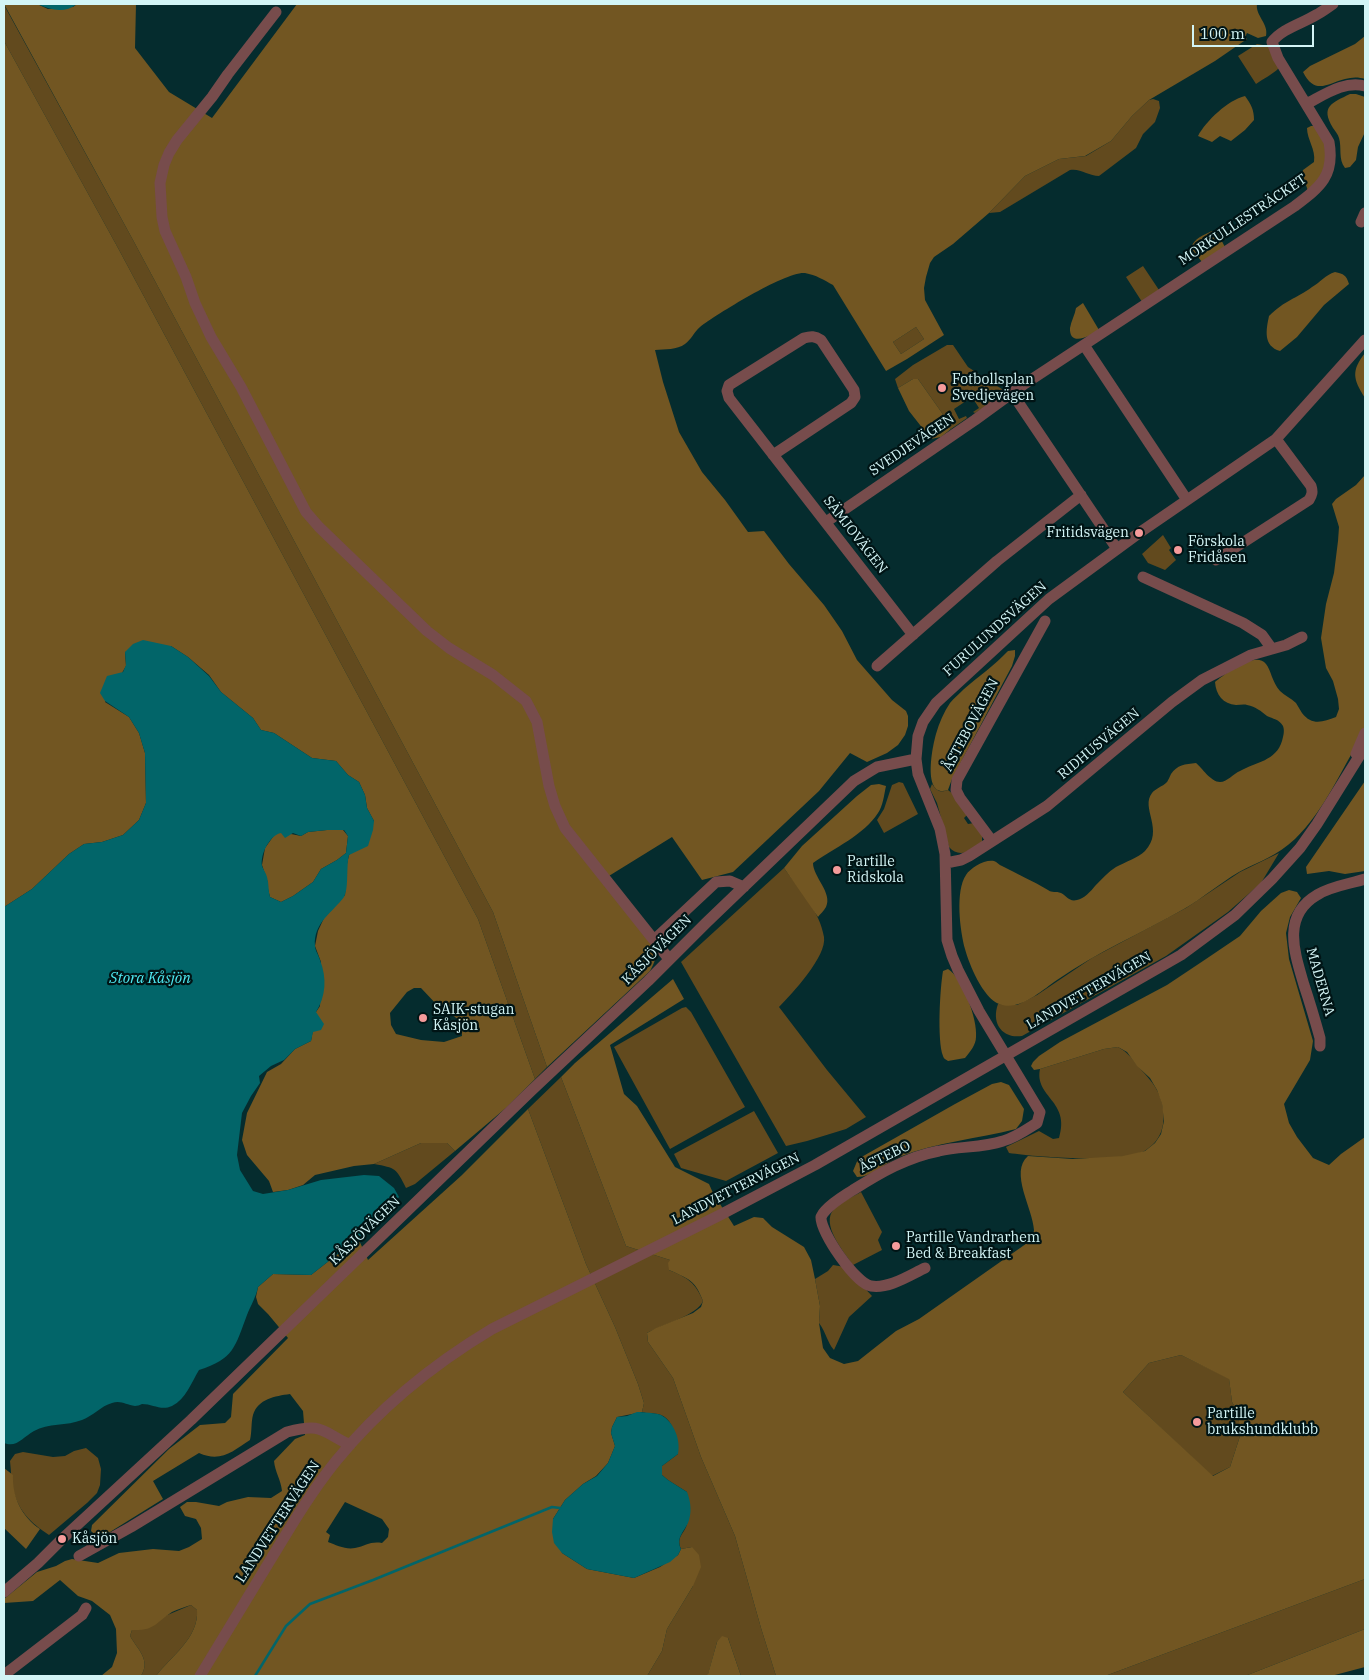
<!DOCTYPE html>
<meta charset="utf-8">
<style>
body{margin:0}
#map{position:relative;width:1369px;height:1680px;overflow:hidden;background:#052c2e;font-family:"IBM Plex Serif",serif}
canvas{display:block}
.frame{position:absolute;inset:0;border:5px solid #d3f5f6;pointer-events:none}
.scale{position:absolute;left:1192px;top:25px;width:122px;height:22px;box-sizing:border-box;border:2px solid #d3f5f6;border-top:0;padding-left:6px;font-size:15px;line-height:18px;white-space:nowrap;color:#d3f5f6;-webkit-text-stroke:4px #001415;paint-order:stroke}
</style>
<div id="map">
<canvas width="1369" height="1680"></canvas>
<div class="frame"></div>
<div class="scale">100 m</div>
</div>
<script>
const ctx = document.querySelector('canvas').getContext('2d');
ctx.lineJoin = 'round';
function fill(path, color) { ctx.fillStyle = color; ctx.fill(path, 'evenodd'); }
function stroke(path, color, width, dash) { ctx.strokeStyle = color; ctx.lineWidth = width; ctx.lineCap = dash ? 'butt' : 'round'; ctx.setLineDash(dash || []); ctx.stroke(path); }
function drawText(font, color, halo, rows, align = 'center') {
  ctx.font = font + ' "IBM Plex Serif",serif'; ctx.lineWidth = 4.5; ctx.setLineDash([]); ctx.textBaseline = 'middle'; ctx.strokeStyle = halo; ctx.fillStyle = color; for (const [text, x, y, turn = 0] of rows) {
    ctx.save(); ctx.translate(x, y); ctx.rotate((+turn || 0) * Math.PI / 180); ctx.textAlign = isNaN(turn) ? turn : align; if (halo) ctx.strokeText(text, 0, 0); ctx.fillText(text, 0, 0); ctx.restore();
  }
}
fill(new Path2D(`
 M4,5L133,240L493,912L547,1067L535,1079L478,919L118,248L4,41Z
 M1257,44L1269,46L1279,68C1272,75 1264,78 1256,84L1238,56Z
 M1153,99L1159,101L1160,108L1155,122L1143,134L1136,148L1099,176C1089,176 1080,168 1070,170L1000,212L989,213L1025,176L1059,159L1086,156L1111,141L1132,116L1149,100Z
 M1143,266L1161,293L1144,305L1126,277Z
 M916,327L924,339L901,354L893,342Z
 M947,345H953L968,367L1008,393L975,413L973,412L979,408L972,397L954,409L959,419L966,416L967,418L951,429L947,425L942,413L918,379H913L898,388L895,379L913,365Z
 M1163,535L1171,548L1169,550L1176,560L1165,570L1148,563L1142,554Z
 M899,782L903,783L918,814L884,833L877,820L884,809L892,785Z
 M932,784C937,791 940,793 948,790L953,794L967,815L964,818L968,824L974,823L982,834V844C972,850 959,859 949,847L937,803L930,789Z
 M1279,853L1261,883L1228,912L1166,956L1022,1036C1002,1039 991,1023 998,1004L1017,1005L1037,995L1092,958L1186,908L1240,872Z
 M784,868C799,889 820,911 824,937C827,956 792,994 779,1007L827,1070L866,1117L846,1129L807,1141L786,1146L681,962Z
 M686,1007L691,1012L745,1107L670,1149L614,1047L682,1008Z
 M1118,1047C1127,1052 1131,1057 1137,1065C1149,1079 1157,1085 1162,1103C1166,1122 1163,1139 1146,1150C1124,1164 1036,1157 1009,1153L1006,1147L1039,1131L1053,1139L1059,1138C1071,1101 1034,1097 1040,1069L1104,1049Z
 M561,1077L626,1246L670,1260L669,1270C688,1278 695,1282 703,1301C698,1315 661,1325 647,1333L648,1342L673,1378L701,1457L735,1536L761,1628L776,1676H741L728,1638L717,1642L708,1675L706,1676H647L662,1651L667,1629L693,1586L692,1547L681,1549C676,1536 684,1535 687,1524C690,1517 687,1500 687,1492L668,1480L662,1475V1466L678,1454C676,1440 675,1418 658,1414C652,1413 648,1414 642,1412L644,1403L638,1384L615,1327L586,1264L528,1109Z
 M754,1111L778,1153L726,1181L681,1168L674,1154Z
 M421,1143H447L455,1151L415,1184L406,1188C396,1168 396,1168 374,1164Z
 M861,1192L882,1232L878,1240L882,1250L853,1265C844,1252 820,1224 834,1209C841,1202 852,1197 861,1192Z
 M833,1265L845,1267L872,1296L849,1317L834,1350C827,1342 826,1332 819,1323L820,1306L815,1279L828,1271Z
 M1181,1355L1229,1378L1232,1402L1237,1411L1241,1433L1230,1467L1212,1476L1123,1392L1149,1363Z
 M86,1448L98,1458L101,1469L100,1485L97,1493L87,1503L49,1535C30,1522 19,1512 13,1489C11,1480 11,1470 10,1461L15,1454L23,1452L53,1457L65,1456L74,1451Z
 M1365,1579V1629L1245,1676H1105Z
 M191,1605L197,1610C199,1638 171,1656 156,1676H141C151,1660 138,1650 130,1636L132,1630Z`), '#624a1e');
fill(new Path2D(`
 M4,4H37L48,9L73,7L77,4H136L135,48L169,92L212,118L297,4H1257C1255,15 1269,24 1266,36L1258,38L1247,33L1245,37L1247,39L1215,61L1149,100L1132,116L1111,141L1085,156L1059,159L1025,176L989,213L953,244L934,257L930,263L926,277L924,288L925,300L944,335L907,359L886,371L833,285C824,280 816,275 805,273C786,271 717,314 700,327C694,332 691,340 685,344C677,350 665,349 655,350L663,382L679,432L702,472L725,500L748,532L764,531L789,564L824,605L842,631L857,660L892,700L906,711L908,716V726L905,735L898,745L887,753L867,762L850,753L819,791L733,872L702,880L672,837L604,879L655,947C657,957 655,962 650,971L547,1067L493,912L133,240ZM916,327L924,339L901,354L893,342Z
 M1365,36V79C1359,77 1352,77 1345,79C1328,83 1315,96 1303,72L1310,66L1355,44Z
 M4,41L118,248L478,919L535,1079L507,1107L455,1151L447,1143H421L374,1164L354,1166L315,1175L303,1185L288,1190L273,1192L269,1181L247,1155L242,1140L247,1113L267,1072L281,1064L295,1049L311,1041L316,1012L320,1006L321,962L315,946L318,931L324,918L345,895L347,864L349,855L374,821L367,808L365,795L359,782L348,775L336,761L312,758L274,733L261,730L253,718L221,692L209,675L188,657L171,646L125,652L126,666L105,702L129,717L139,733L145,753L146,803L139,820L123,835L102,842L84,844L69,854L32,889L4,907ZM414,988H421L438,1006L461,1021L462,1036L444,1042L421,1040L396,1034L391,1025L390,1013L407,992Z
 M1350,94H1356L1365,97V132L1358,147L1356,160L1350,167L1345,168C1338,159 1342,148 1339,138C1338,134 1335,131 1333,128C1320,106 1332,103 1350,94Z
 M1245,96C1251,104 1254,110 1254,120L1245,130L1231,141L1220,136L1212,142L1198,136C1206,121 1228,100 1245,96Z
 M1311,126H1315L1326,145L1328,169L1309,194L1302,173L1303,170L1314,162C1316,149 1307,140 1307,128Z
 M1212,231L1217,232L1226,249L1202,262L1191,248C1194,238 1204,235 1212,231Z
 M1335,272C1344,274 1346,275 1349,284L1324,305L1297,337L1280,351C1263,346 1266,330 1269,316C1285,300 1296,299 1312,287C1321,282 1325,275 1335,272Z
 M1083,303L1099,330C1092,335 1069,348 1070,328C1071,321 1075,315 1076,308Z
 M1365,353V398C1353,379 1351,371 1365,353Z
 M913,379H918L942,413L947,425L951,429L941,437L931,439L909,411L898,388Z
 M1365,475V725L1361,737C1341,771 1324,811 1295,839C1277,856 1260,861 1239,872C1220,883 1203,898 1184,909C1142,933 1097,952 1057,980C1041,991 1019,1012 999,1004C983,998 969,964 965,949C960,931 955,891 966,875C970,868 985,859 994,861C997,862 999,865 1002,866C1017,874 1033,881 1048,890C1052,893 1056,891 1061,893C1067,896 1069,902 1077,900C1084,899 1091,891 1095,886C1102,879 1108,872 1116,867C1125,862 1138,858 1145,851C1165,830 1140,808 1152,793C1156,788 1162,787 1167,782C1168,781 1170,776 1171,774C1177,765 1185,764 1196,763C1202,768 1211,782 1220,782C1227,782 1233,774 1240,771C1256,762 1276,761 1282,741C1283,737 1285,731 1283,726C1279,719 1273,719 1267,716C1261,711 1256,707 1247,705C1244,704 1240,705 1236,705C1223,704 1216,695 1215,682C1224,675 1255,650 1266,664C1271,670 1272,682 1280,691C1285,696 1291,698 1296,703C1298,706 1300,710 1302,713C1312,726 1323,722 1336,717L1339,709L1338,699L1333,681L1326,668L1321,638L1326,604L1334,573L1338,541L1339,527L1332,504L1336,499L1356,485Z
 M1015,650V656L1012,666L952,779L948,790C922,799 932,748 936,734C939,723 944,712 950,703C954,698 960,693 964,689C979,676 995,665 1008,651Z
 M1365,781V871L1345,874L1329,871L1307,874L1306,867Z
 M879,784L886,786C884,795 883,806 878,813C864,835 834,848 813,863C813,877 833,893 826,907C824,911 820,914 818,917L784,868L802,846L857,796L871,785Z
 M327,830H343L348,836L346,853L337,860L321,869L313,882L293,896L281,902L270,897L268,889V883L262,865L265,848L275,834L281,832L301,836L308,832Z
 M1289,890L1297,892L1301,898L1290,917L1286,933L1289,959L1313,1041L1310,1060L1284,1104L1289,1123L1297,1137L1313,1158L1329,1165L1341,1154L1365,1137V1579L1105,1676H776L761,1628L735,1536L701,1457L673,1378L648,1342L647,1333L656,1328L693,1313L701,1307L703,1301C695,1280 689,1279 669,1270L668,1263L670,1260L626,1246L561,1077L575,1063L673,979L684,999L610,1045L624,1094L637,1106L675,1167L709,1184L713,1193L734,1226L754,1217L763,1218L772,1227L804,1247L811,1260L815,1279L820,1306L819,1323L823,1348L830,1358L844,1364L858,1361L896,1331L919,1319L1030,1241C1031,1237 1034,1233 1034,1230C1033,1209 1009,1172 1028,1156L1073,1159L1123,1156L1145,1151L1155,1143L1161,1134L1164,1121L1162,1104L1157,1090L1150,1078L1137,1066L1127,1052L1118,1047L1104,1049L1040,1069L1034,1070L1031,1066L1033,1062L1039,1056L1060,1042L1167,985L1206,959L1240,936L1261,911L1281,893ZM1181,1355L1229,1379L1232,1402L1237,1411L1241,1433L1230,1467L1213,1476L1123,1392L1149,1363Z
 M948,969C962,977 978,1020 976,1037C976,1045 970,1052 965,1058L948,1061C945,1059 944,1059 943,1056C937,1040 940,988 943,971Z
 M1001,1082L1009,1085L1024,1109L1022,1121L1016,1129C977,1139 936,1142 899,1157C885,1163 872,1177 857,1177L853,1171L858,1159L955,1104L992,1084Z
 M528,1109L586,1264L615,1327L638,1384L644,1403L642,1412L617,1417L612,1427L611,1433L615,1446L608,1463L596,1476L583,1484L565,1500L553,1519L562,1553L587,1569L634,1578L660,1567L678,1555L681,1549L692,1547L699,1555L701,1567L693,1586L667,1629L662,1651L647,1676H156C171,1656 199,1638 197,1610L191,1605C185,1607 178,1609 172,1612C155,1623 155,1631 132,1630L130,1636C138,1650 151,1660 141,1676H101L112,1667L117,1653L116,1629L110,1615L92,1601L78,1596L60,1580L33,1601L4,1603V1599L37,1572L56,1566L65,1561L72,1559L98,1563L119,1553L153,1549L179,1551L189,1547L202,1539L201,1528L196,1519L185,1516L180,1507L187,1502H196L219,1506L227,1502L248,1497L271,1498L282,1491C281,1480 275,1472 274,1461L295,1439L305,1435L303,1411L290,1394C275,1396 258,1399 253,1415C251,1422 252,1432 250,1440C233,1451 221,1463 199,1453L153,1481L163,1499L110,1532L95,1535L91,1531L92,1525L169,1449L200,1425L225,1423L231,1417L233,1394L288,1338L268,1314L258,1304L256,1297L258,1287L273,1274L311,1275L358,1238L368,1260L462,1175ZM345,1502L382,1519L389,1529L388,1537L382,1543C370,1541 366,1546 355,1548C346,1550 336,1545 328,1542L330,1535L326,1532Z
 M4,1468L13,1475C12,1497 22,1517 40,1529L26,1549L4,1528Z
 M1365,1629V1667L1331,1676H1245Z
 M722,1636L728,1638L741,1676H706L708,1674L717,1642Z`), '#725622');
fill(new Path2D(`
 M37,4H77C64,14 51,10 37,4Z
 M143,640L171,646L188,657L209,676L221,692L253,718L261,730L274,733L312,758L336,761L348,775L359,782L365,795L367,808L374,821L373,830L368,846L349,855C346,866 349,888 344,897C333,912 313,923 315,946C315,950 319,956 320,960C327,978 326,996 316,1012L324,1024L321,1030L313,1032L311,1041L295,1049L284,1060L271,1066L259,1076L260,1083L251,1096L242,1113L237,1155L240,1170L253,1191L263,1194L288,1190L321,1180L364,1175L379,1176L394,1188L399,1197L394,1203L358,1238L311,1275L273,1274L258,1287C256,1297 251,1305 247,1315C235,1347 234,1359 199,1370C191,1383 186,1399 172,1406C161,1411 153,1404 142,1404C140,1405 137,1406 135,1406C126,1405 121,1400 112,1403C101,1406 93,1416 82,1420C67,1426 48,1423 34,1431C23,1437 17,1448 4,1443V907L32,889L69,854L84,844L102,842L123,835L139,820L146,803L145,753L139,733L129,717L105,701L100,693L107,676L123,672L126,665L125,652L133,644ZM327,830H344L348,836L346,853L337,860L321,869L313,882L293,896L281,902L270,897C268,890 269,884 267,877C266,873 263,869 262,866C260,854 270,835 281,833L285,838L293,833L301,836L308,832Z
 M637,1412C642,1412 657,1413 661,1415C674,1422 681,1440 678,1454L662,1466V1475L668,1480L687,1492C691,1502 692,1513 688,1523C683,1533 676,1538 681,1549L678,1555L670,1562L634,1578L587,1569L562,1553L554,1543L552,1532L553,1519L560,1508L565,1500L583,1484L597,1476L608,1463L615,1446L611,1433L612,1427L617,1417L627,1416Z`), '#026569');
stroke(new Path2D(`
 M255,1676L286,1626L310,1604L373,1580L552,1507L560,1508`), '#026569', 2.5);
stroke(new Path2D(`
 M276,12L228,74L212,97L177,140L169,153L164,165L160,183L162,217L165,231L186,277L195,303L211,337L241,387L306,512L319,527L427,631L449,648L493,675L526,701L537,722L549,786L555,806L565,828L669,959
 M1306,104C1324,95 1345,80 1365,86
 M1361,222L1365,213
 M1084,345L1187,500
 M1012,393L1117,549
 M773,455L851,403L855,397L854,390L821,340C815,336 811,336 804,338L729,385L727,391L729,398L913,635
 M826,522L975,420L1023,385L1295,206C1320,187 1335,176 1329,142L1278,58L1272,42C1281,29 1303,23 1316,15C1322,12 1327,8 1333,4
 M1216,560L1309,500C1312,495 1313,492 1311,486L1276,439
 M1143,577L1243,623L1262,635L1272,649
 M877,666L997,561L1081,495
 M1356,754L1365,733
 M992,841L960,798L956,790L957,780L1045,621
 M946,863L961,860L969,856L1047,806L1172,702L1202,680L1251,655L1286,645L1302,637
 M654,940L716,882L730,881L744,887
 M1320,1046V1038C1315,1020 1310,1003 1304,985C1295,954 1281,916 1317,895C1331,886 1350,884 1365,879
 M925,1268C910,1275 889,1289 871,1286C856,1284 820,1232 821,1217C822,1215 824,1212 825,1211C833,1202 844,1196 853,1190C880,1173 907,1157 939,1151C960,1146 982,1148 1003,1141C1015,1138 1026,1130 1037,1123L1040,1112L979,1011L958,970L952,956L947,940L945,854L940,829L918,774L916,759L918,736L923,722L936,703L1049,599L1139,533L1276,439L1365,340
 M79,1556L131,1527L287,1432C322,1423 320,1430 350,1445
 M4,1592L38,1563L62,1539L191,1420L532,1090L648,981L706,923L854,781L877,767L916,759
 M4,1675L82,1615L86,1608
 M200,1676C224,1637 247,1598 271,1559C291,1526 311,1492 336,1461C380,1407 432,1365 492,1329L720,1215L815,1165L1181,955L1235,915L1272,879L1300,848L1317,824L1365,747`), '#774c4c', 11);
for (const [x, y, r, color] of [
 [942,388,5,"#f59b9b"],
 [1139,533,5,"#f59b9b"],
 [1178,550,5,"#f59b9b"],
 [837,870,5,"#f59b9b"],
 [423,1018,5,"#f59b9b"],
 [896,1246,5,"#f59b9b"],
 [1197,1422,5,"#f59b9b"],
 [62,1539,5,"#f59b9b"]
]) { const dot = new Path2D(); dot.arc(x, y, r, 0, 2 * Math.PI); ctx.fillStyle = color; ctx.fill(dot); stroke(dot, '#001415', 2); }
drawText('14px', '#d3f5f6', '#001415', [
 ["MORKULLESTRÄCKET",1243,220,-34],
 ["SVEDJEVÄGEN",912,445,-34],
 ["SÄMJOVÄGEN",855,535,52],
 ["FURULUNDSVÄGEN",995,629,-42],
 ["ÅSTEBOVÄGEN",971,725,-62],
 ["RIDHUSVÄGEN",1099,744,-40],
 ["KÅSJÖVÄGEN",657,950,-45],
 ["MADERNA",1320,982,74],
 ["LANDVETTERVÄGEN",1089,991,-30],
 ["ÅSTEBO",885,1157,-26],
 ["LANDVETTERVÄGEN",736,1189,-27],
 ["KÅSJÖVÄGEN",365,1231,-44],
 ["LANDVETTERVÄGEN",278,1522,-57]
]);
drawText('14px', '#d3f5f6', '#001415', [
 ["Fotbollsplan",952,380],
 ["Svedjevägen",952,396],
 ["Fritidsvägen",1129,533,"right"],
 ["Förskola",1188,542],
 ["Fridåsen",1188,558],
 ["Partille",847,862],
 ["Ridskola",847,878],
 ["SAIK-stugan",433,1010],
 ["Kåsjön",433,1026],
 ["Partille Vandrarhem",906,1238],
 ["Bed & Breakfast",906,1254],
 ["Partille",1207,1414],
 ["brukshundklubb",1207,1430],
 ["Kåsjön",72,1539]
], 'left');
drawText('italic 15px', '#4febf3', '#001415', [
 ["Stora Kåsjön",150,979]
]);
</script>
